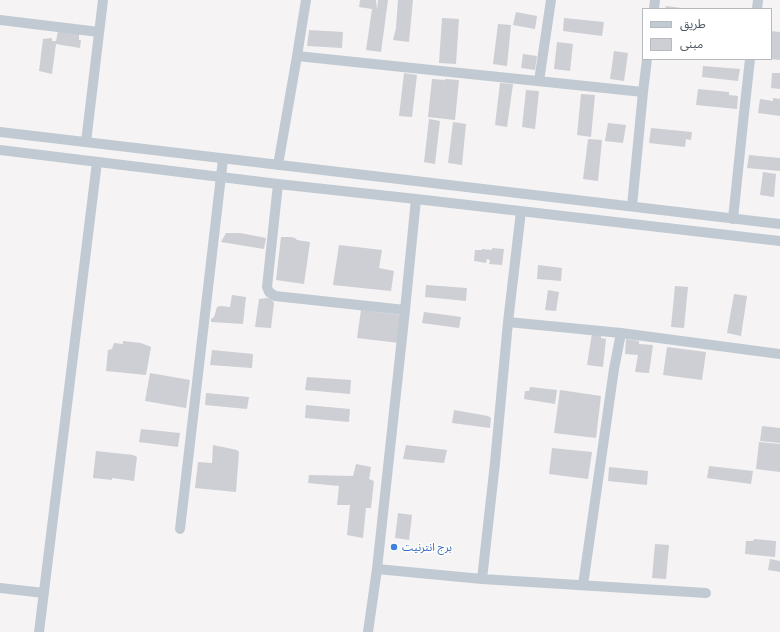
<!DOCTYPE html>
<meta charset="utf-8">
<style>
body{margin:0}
#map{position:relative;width:780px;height:632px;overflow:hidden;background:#f5f3f3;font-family:Lato,"Noto Sans Arabic",sans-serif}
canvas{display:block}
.legend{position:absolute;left:642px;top:8px;width:130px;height:52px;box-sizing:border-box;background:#fff;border:1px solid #b7bbc0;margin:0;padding:5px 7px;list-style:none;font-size:12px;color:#4a5661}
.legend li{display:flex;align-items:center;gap:8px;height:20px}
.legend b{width:20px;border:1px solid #b7bbc0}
</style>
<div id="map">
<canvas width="780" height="632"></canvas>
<ul class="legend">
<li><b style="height:5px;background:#c1cad2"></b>طريق</li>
<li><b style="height:11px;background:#cdcfd5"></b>مبنى</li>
</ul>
</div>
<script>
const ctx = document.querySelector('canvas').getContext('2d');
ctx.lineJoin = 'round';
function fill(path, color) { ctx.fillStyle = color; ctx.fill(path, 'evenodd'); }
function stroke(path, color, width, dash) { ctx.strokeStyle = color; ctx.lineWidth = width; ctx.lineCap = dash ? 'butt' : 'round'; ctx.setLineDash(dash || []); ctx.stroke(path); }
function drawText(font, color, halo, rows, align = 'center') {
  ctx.font = font + ' Lato,"Noto Sans Arabic",sans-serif'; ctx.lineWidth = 3; ctx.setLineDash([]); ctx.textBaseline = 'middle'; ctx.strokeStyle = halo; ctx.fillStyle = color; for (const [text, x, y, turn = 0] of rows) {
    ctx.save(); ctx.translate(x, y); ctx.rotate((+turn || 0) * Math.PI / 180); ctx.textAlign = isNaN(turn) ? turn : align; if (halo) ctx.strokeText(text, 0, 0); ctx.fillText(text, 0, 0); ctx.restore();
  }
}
fill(new Path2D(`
 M360,0H376L377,10L378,0H388L381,52L366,50L372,9L359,7Z
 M398,0H413L409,42L393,40L396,28Z
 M666,6L681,8V9H665Z
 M516,12L537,16L535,29L513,25Z
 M442,18L459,19L456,64L439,63Z
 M564,18L604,22L602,36L563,31Z
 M498,24L511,25L507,66L493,64Z
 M309,30L343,32L342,48L307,46Z
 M58,31L79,34V40H81L80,48L56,44L52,74L39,71L43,39L52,38V41H56Z
 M771,31L780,32V60L771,59Z
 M557,42L573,44L570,71L554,69Z
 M614,51L628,53L624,81L610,79Z
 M523,54L537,56L535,70L521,68Z
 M703,66L740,69L738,81L702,77Z
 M404,73L417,75L412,117L399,116Z
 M772,73H780V89L771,88Z
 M432,79L445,80L444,89L445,79L459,80L455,120L428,117Z
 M500,83L513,84L507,127L495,125Z
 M698,89L729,92V95L738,96L737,109L696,105Z
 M526,90L539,91L535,129L522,127Z
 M581,94L595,95L591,137L577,135Z
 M773,98L780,99V116L758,113L760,99L773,101Z
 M429,119L440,121L435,164L424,162Z
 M453,122L466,124L462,165L448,163Z
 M608,123L626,125L623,143L605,141Z
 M651,128L692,132L691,140L686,139L685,147L649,143Z
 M588,139L602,140L598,181L583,179Z
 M749,155L780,158V171L747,168Z
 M763,172L776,174L774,197L760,195Z
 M226,233H240L266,238L264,249L221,242Z
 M281,237H291L295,238L297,240L310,242L304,284L276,280Z
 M339,245L382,250L379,268L394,271L391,291L333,285Z
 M492,248L504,249L502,265L489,264L490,260L487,259L486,263L474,261L475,250H482V249L492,250Z
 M538,265L562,268L561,281L537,279Z
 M426,285L467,288L466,301L425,297Z
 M675,286L688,287L684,328L671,327Z
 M548,290L559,292L556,311L545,310Z
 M734,294L747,296L741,336L727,333Z
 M232,295L246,297L243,324L211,322V319L214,317L217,307L221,306L230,307Z
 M267,298L271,299L274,303L271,328L255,327L259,299Z
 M361,310L402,315L399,343L357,338Z
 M424,312L461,317L459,328L422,323Z
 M592,333L601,335V338L606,339L603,367L587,365Z
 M626,339L639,341V344L653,345L649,373L635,372L638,355L625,354Z
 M123,341L141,343L151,347L146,375L106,371L108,350L112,349L114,343L123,344Z
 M667,347L706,352L702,380L663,375Z
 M212,350L253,354L252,368L210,365Z
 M150,373L190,380L186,408L145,401Z
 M307,377L351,380L350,394L305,390Z
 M530,387L557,390L555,404L524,399L525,391H529Z
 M560,390L601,396L596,438L554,433Z
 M206,393L249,397L247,409L205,405Z
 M306,405L350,409L349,422L305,418Z
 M454,410L488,416L491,418L490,428L452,423Z
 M762,426L780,428V443L760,441Z
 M141,429L180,433L178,447L139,442Z
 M759,442L780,444V472L756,469Z
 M213,445L237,450L239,452L236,492L195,488L198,462L212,463Z
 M406,445L447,450L444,463L403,459Z
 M552,448L592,452L588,479L549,474Z
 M96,451L133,455L137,457L134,481L112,478V480L93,478Z
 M356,464L371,467L369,479L374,481L371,508H366L363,538L347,535L350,505H337L339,486L308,483L309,475L353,476Z
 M709,466L753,471L751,484L707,478Z
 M609,467L648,471L647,485L608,481Z
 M398,513L412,515L409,540L395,538Z
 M754,539L776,541L775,557L745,554L746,541H753Z
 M655,544L669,545L666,579L652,578Z
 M770,559L780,561V572L768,570Z`), '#cdcfd5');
stroke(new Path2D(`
 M654,9L655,0
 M757,9L758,0
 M0,20L99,32
 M297,56L643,92
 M539,81L551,0
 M0,132L780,224
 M86,142L103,0
 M0,150L278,184L416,199L780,241
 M278,165L297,56L306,0
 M278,184L267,287L269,292L275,296L405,310
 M632,206L643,92L647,59
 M733,219L744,113L750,59
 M508,322L621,333L614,369L583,585
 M621,333L780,354
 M180,529L223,159
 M377,569L482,579L495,463L508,322L521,211
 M482,579L706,593
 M0,588L44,593
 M39,632L97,162
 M368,632L377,569L405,310L416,199`), '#c1cad2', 10);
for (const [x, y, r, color] of [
 [394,547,4,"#3f7fe0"]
]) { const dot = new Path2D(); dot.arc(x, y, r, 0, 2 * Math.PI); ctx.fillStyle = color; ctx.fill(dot); stroke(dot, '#fff', 1.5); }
drawText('11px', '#366cbe', '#fff', [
 ["برج انترنيت",402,547]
], 'left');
</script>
